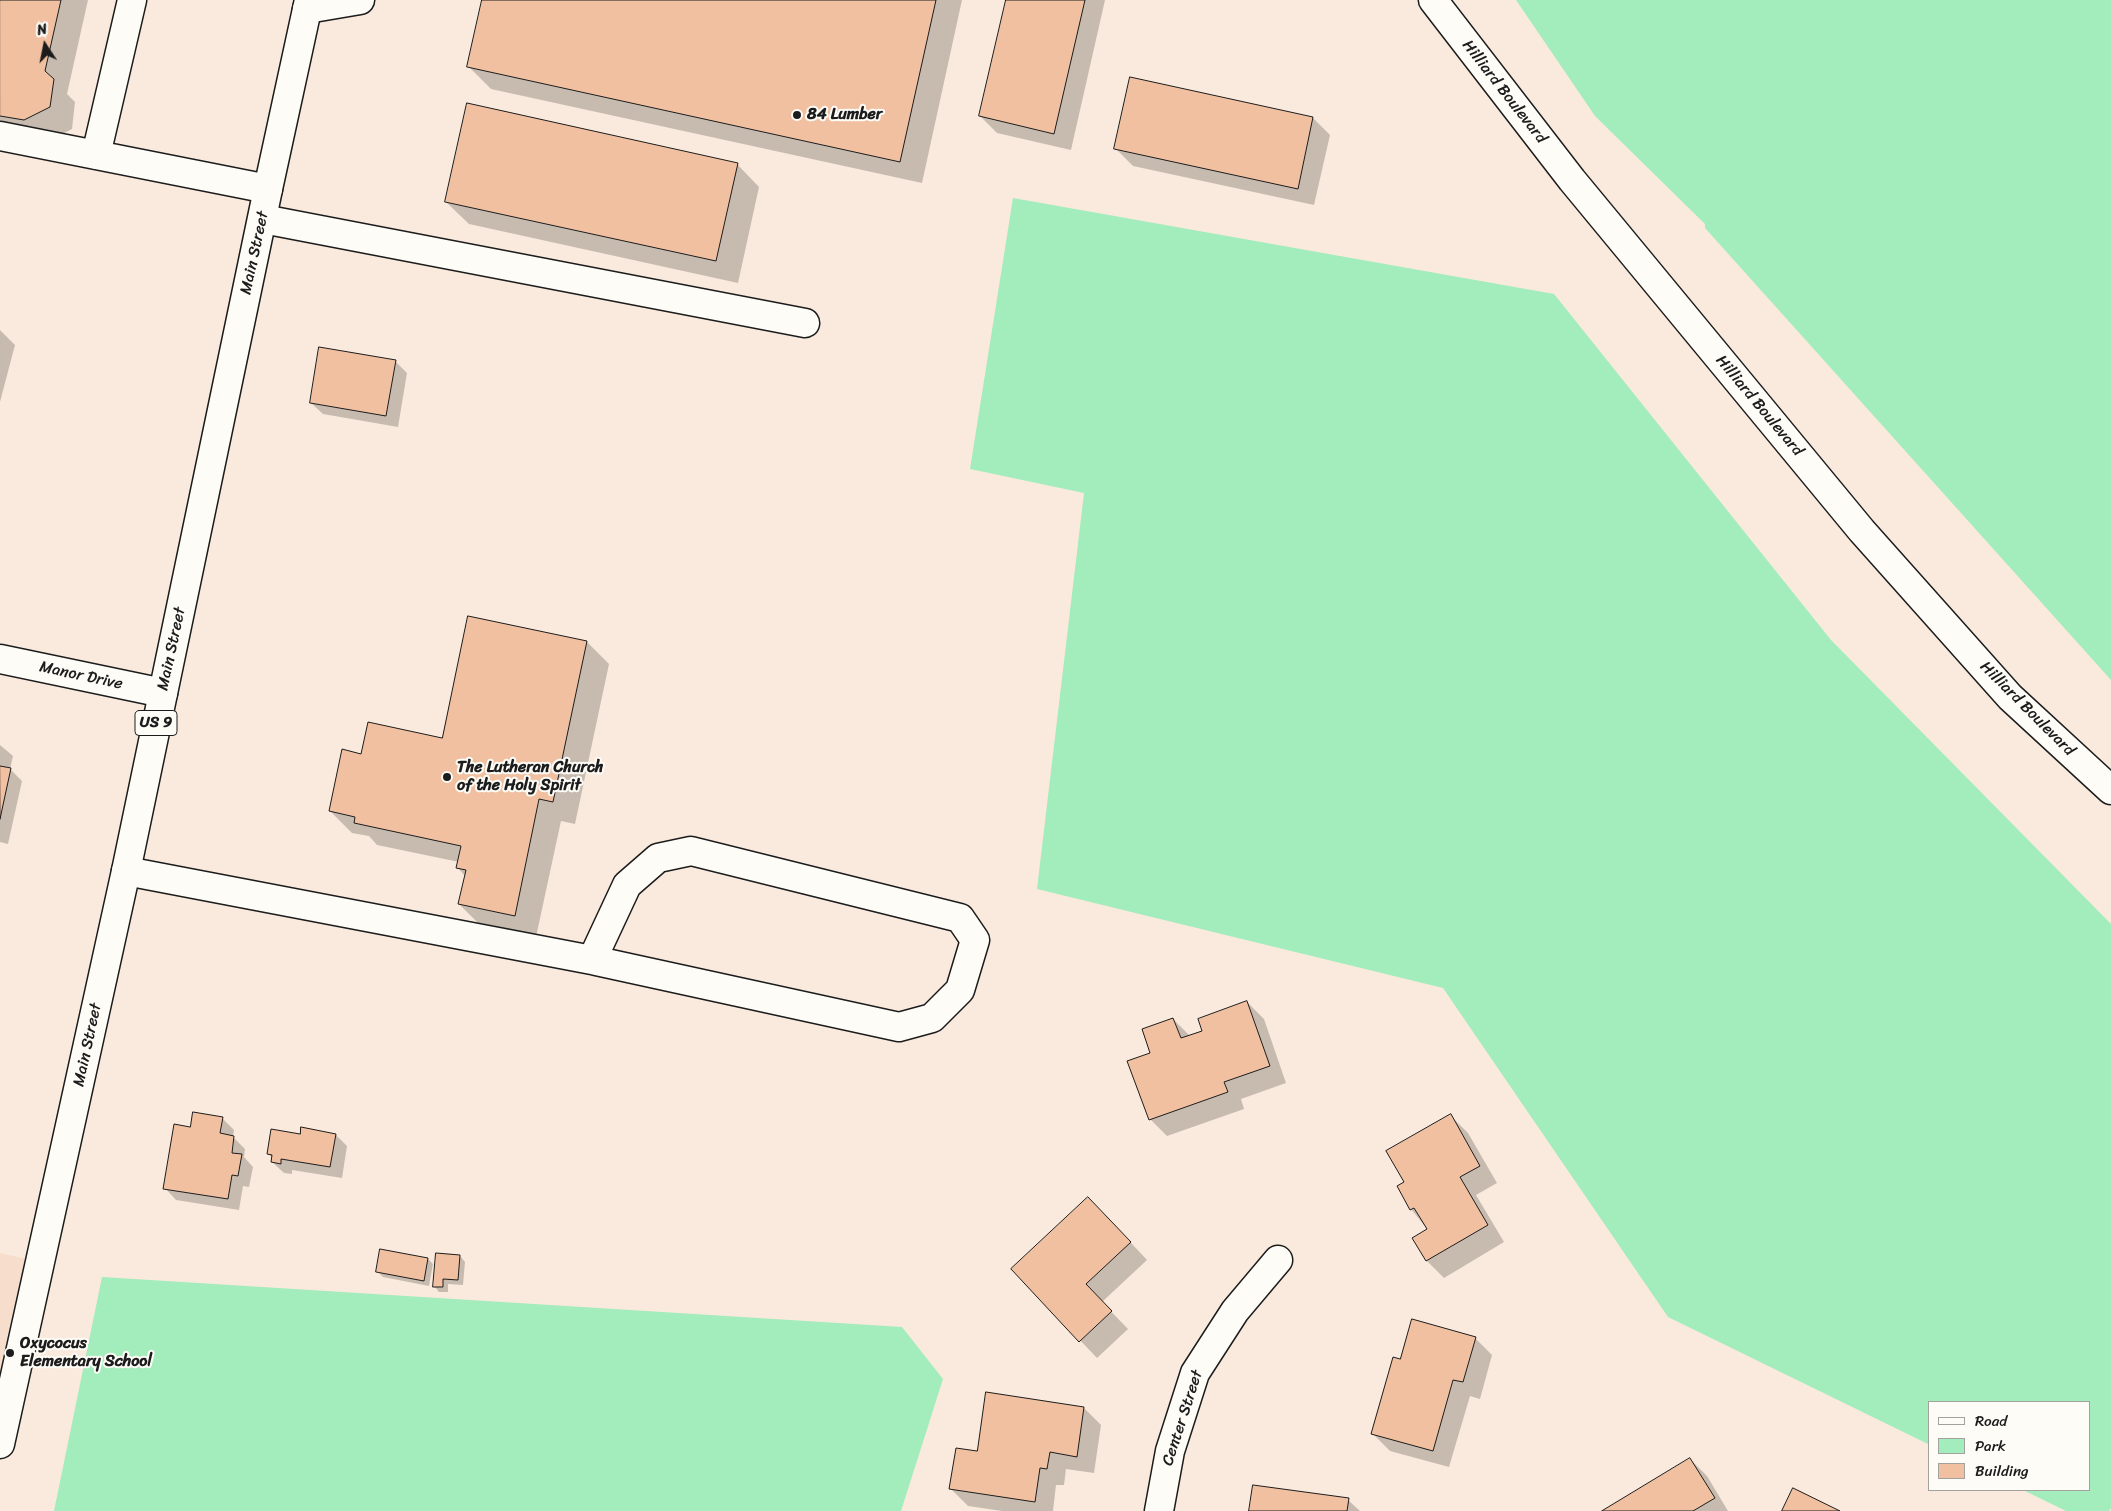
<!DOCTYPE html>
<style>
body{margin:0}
#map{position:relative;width:2111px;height:1511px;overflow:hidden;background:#f9eadd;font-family:Sriracha,sans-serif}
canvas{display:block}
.legend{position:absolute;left:1928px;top:1401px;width:162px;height:90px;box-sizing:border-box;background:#fdfcf7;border:1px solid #a3a29f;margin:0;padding:6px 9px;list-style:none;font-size:15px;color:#1c1c1c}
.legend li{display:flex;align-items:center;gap:10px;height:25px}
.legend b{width:25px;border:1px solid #a3a29f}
.north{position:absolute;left:20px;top:20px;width:50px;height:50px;-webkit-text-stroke:4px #fdfcf7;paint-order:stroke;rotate:349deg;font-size:14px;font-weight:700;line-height:20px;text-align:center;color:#1c1c1c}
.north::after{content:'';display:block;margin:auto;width:18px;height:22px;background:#1c1c1c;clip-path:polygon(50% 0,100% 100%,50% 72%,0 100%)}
</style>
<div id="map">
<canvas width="2111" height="1511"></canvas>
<ul class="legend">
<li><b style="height:6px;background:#fdfcf7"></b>Road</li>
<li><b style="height:14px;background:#a3ecbb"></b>Park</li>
<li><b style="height:14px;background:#f1c0a1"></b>Building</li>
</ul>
<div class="north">N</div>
</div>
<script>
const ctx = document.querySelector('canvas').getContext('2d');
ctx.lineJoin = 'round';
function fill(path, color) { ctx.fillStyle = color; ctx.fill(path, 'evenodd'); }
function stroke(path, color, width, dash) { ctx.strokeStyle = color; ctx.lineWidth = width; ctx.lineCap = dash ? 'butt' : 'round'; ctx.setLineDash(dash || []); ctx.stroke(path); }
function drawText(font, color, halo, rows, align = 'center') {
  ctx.font = font + ' Sriracha,sans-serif'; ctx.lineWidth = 4; ctx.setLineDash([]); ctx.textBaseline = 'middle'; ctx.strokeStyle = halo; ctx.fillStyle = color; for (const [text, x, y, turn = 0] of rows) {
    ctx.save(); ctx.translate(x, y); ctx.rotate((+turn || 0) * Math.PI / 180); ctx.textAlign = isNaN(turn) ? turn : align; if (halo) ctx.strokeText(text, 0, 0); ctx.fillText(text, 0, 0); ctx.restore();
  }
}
fill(new Path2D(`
 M0,1253L40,1262L0,1444Z`), '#f7ddcb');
fill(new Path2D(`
 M1516,0H2111V680L1705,228V224L1595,116Z
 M1013,198L1554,294L1831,640L2111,924V1508L2109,1511H2066L2023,1490H2090V1402H1930V1445L1668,1317L1443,988L1037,889L1084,493L970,469Z
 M102,1277L902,1327L943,1379L901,1511H54Z`), '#a3ecbb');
fill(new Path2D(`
 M0,0H88L67,94L75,102L72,129L47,142L0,133Z
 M484,0H962L922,183L491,89L469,67Z
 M1007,0H1105L1071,150L997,133L980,116Z
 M1313,118L1330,135L1314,205L1133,166L1116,149Z
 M737,164L759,187L738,283L469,224L446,202Z
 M0,330L15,345L0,402Z
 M395,361L407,373L398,427L323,414L311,403Z
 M469,617L587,642L609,664L575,824L561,821L536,937L481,926L459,904L465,876L458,868L459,862L377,845L369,836L352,833L330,811L362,756L443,740Z
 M0,745L13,756L10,769L22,781L8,844L0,842Z
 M1247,1002L1264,1019L1286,1083L1241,1099L1244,1109L1167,1136L1150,1119L1152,1053L1173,1019L1190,1036L1204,1032Z
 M1451,1116L1468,1133L1497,1183L1476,1195L1504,1242L1444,1278L1427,1261L1414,1238L1428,1230L1411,1209L1406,1182Z
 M222,1118L234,1130L233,1137L245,1149L244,1157L253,1167L249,1187L243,1186L239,1210L176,1200L165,1188L191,1129Z
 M301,1135H336L347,1146L342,1178L292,1170V1174L284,1173L272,1162L273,1158L268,1154Z
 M1105,1215L1147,1260L1102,1302L1128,1329L1097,1358L1012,1269Z
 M381,1250L428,1259L433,1264L429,1286L383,1277L377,1271Z
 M437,1254L460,1256L465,1262L463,1285L448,1284V1292H439L434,1286Z
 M1475,1338L1492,1355L1480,1399L1470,1396L1449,1467L1390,1451L1373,1434L1401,1361Z
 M1084,1408L1101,1425L1094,1473L1066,1469L1064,1485H1056L1053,1511H1002L968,1506L951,1489L978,1453Z
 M1690,1459L1707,1476L1728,1511H1605Z
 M1348,1500L1360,1511H1250Z`), '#0003');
const building = new Path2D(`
 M0,0H61L45,71L54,79L50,107L24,120L0,116Z
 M482,0H936L900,162L467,67Z
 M1006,0H1085L1054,134L979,116Z
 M1130,77L1313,117L1298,189L1114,149Z
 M467,103L738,163L716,261L445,202Z
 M319,347L396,360L386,416L310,403Z
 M468,616L587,641L553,802L539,799L515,916L458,904L466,870L456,868L461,846L354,823L355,817L329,811L342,749L361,754L368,722L442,738Z
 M0,766L11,768L0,819Z
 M1247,1001L1270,1066L1224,1082L1228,1092L1149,1120L1127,1061L1150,1053L1142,1029L1173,1018L1181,1038L1202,1031L1198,1019Z
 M193,1112L223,1117L220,1133L234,1136L232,1153L242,1154L238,1176L232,1175L228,1199L163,1189L174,1124L190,1127Z
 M1451,1114L1480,1166L1460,1177L1488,1225L1426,1261L1412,1238L1427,1229L1414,1208L1410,1210L1397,1186L1404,1182L1386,1151Z
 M301,1127L336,1134L330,1167L281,1159V1164L271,1162L272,1155L267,1154L271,1129L300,1134Z
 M1088,1197L1131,1242L1086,1284L1112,1311L1079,1342L1011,1269Z
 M380,1249L428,1258L424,1281L376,1272Z
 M436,1253L460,1255L458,1280L443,1279V1287H433Z
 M1412,1319L1476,1337L1463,1382L1453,1380L1433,1451L1371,1434L1393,1357L1400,1359Z
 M986,1392L1084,1407L1077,1457L1050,1452L1047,1469L1040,1468L1035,1502L949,1489L956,1448L977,1451Z
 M1690,1458L1715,1498L1693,1511H1602Z
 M1253,1485L1349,1498L1347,1511H1249Z
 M1793,1488L1840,1511H1782Z`);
fill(building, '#f1c0a1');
stroke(building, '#1c1c1c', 1);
const minor = new Path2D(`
 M1433,0L1572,180L1862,531L2010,697L2111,790
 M307,9L360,0
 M0,136L268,189
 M96,155L132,0
 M263,219L805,323
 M0,659L163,693
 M126,871L592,960L899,1027L932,1018L960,990L975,940L960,918L691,851L658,858L627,885L592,960
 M1159,1511L1170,1451L1195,1373L1235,1311L1278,1260`);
const highway = new Path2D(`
 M0,1444L126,871L268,189L309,0`);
stroke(minor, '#1c1c1c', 31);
stroke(highway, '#1c1c1c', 31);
stroke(minor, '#fdfcf7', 28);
stroke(highway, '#fdfcf7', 28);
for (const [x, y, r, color] of [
 [797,115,5,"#1c1c1c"],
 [447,777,5,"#1c1c1c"],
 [10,1353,5,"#1c1c1c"]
]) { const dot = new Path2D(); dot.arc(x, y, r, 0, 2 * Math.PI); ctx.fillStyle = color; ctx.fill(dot); stroke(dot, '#fdfcf7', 2); }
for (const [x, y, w] of [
 [156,723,42]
]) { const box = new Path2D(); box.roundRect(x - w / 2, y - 12.5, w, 25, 4); ctx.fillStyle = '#fdfcf7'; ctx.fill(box); stroke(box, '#1c1c1c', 1); }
drawText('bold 15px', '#1c1c1c', null, [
 ["US 9",156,723]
]);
drawText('16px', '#1c1c1c', '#fdfcf7', [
 ["Hilliard Boulevard",1504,92,52],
 ["Main Street",255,253,-78],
 ["Hilliard Boulevard",1759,406,50],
 ["Main Street",172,649,-78],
 ["Manor Drive",81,676,12],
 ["Hilliard Boulevard",2027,709,45],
 ["Main Street",88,1045,-78],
 ["Center Street",1183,1418,-72]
]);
drawText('bold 16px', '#1c1c1c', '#fdfcf7', [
 ["84 Lumber",807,115],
 ["The Lutheran Church",457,768],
 ["of the Holy Spirit",457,786],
 ["Oxycocus",20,1344],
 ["Elementary School",20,1362]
], 'left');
</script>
